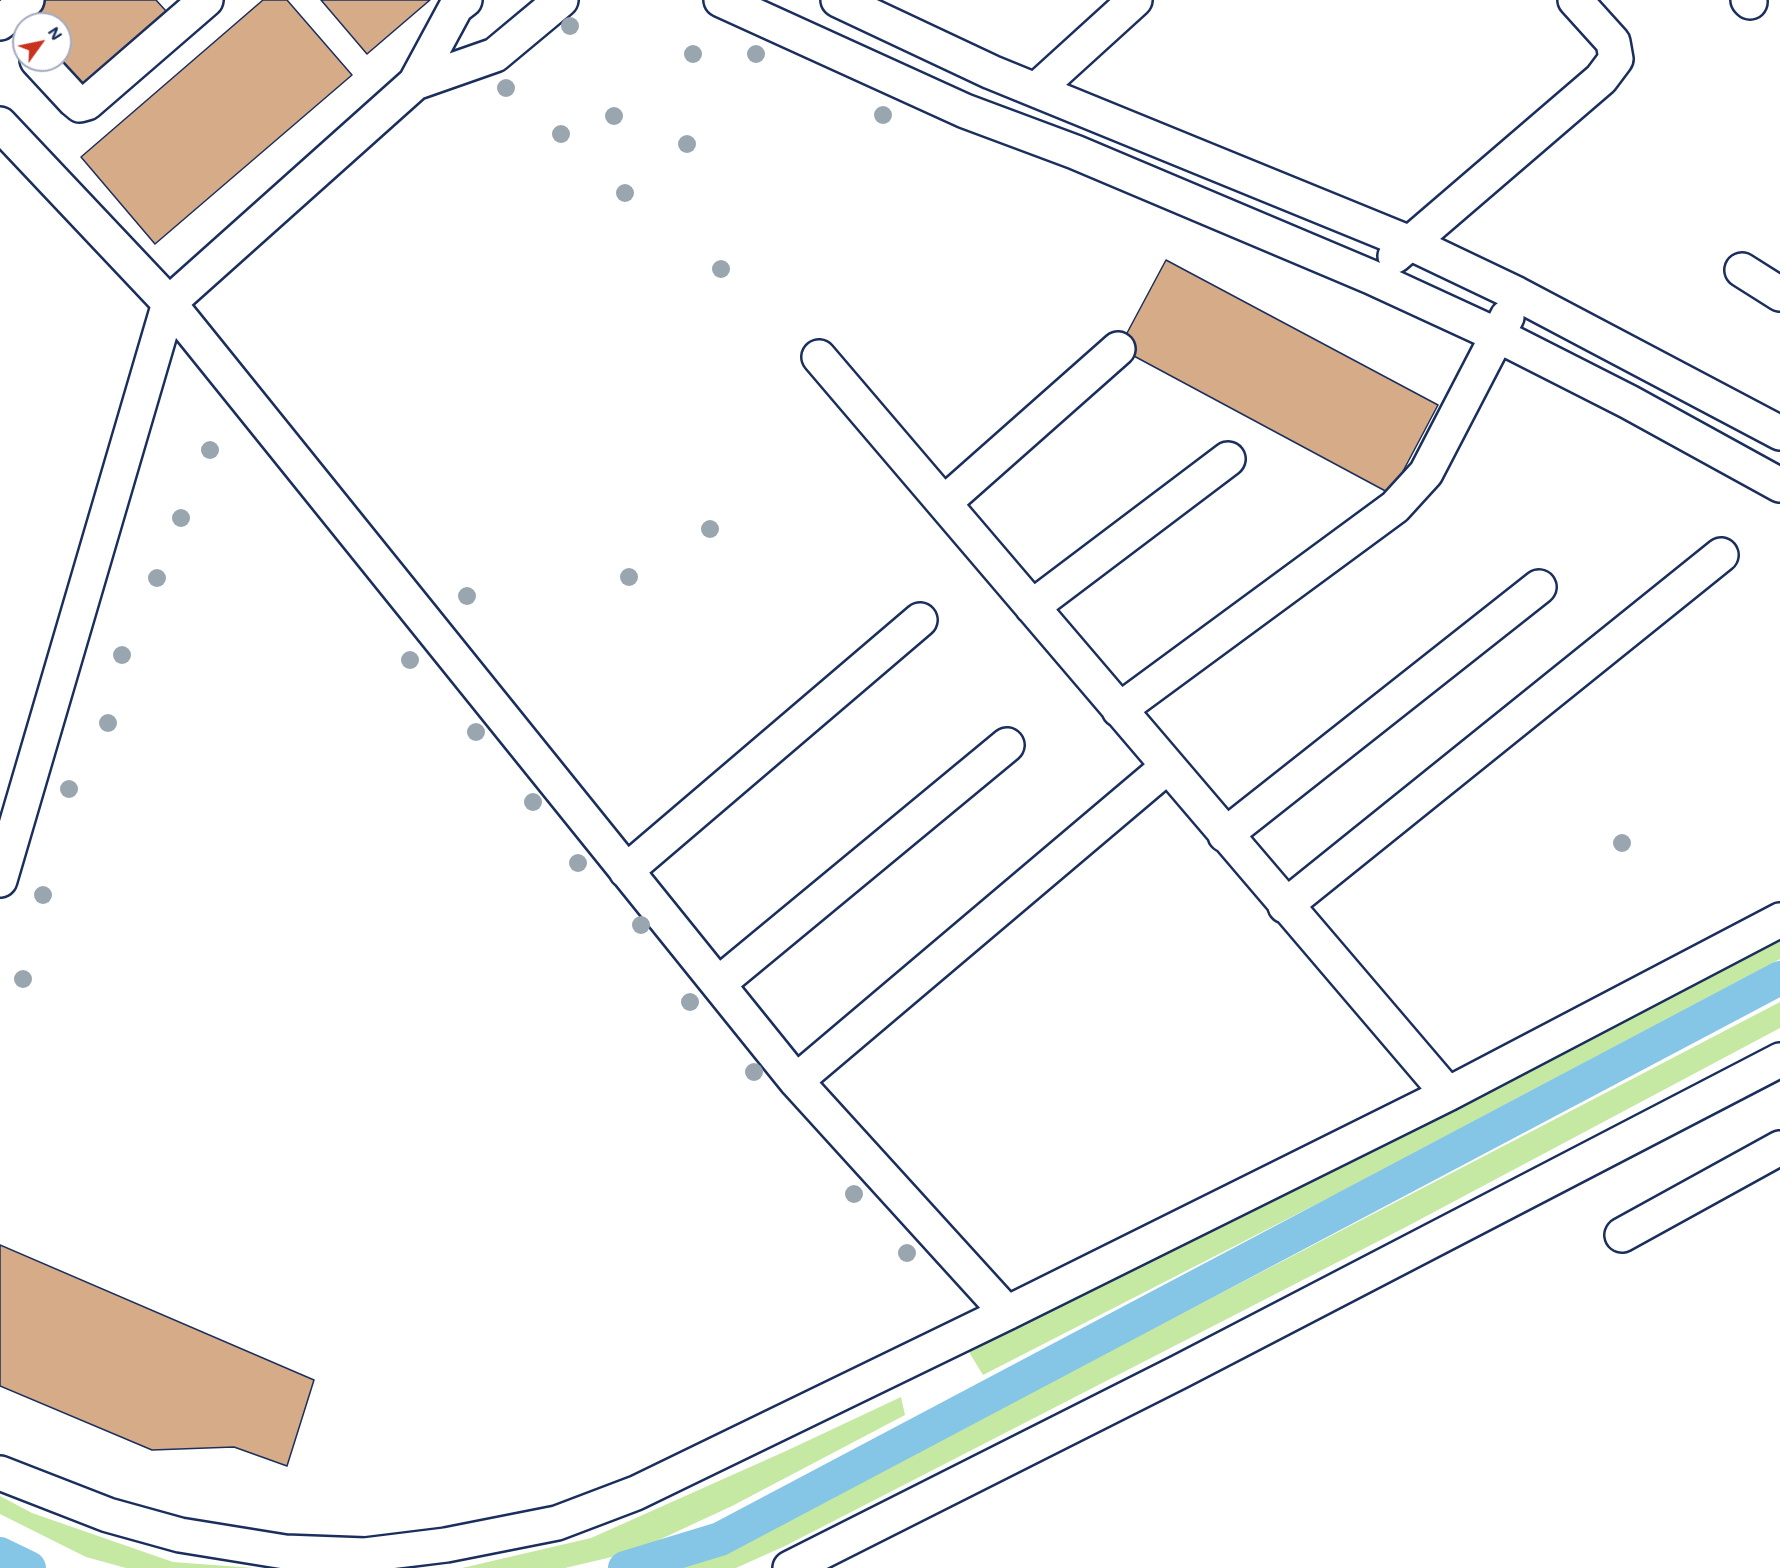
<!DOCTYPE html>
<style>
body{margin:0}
#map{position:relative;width:1780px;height:1568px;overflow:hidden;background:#fff;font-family:Mali,sans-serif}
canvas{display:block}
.north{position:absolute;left:12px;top:12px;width:60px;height:60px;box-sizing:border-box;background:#fff;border:2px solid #a4acbf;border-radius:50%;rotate:57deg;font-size:16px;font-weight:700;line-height:24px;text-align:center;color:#1b2f5e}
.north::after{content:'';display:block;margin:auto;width:21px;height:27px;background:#c8321e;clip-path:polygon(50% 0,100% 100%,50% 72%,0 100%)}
</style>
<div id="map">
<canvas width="1780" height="1568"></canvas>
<div class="north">N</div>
</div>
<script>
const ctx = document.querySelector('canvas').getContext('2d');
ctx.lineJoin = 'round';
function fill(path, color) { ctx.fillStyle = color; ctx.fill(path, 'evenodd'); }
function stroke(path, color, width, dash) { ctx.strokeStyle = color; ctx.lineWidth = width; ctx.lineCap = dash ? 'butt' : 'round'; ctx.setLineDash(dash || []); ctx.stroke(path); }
fill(new Path2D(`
 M1780,936V959L1338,1193L983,1375L969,1352Z
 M1780,1002V1028L1404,1228L785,1546L736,1568H679L725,1549L866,1478Z
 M901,1397L905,1415L732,1506L633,1552L565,1568H462L591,1538L786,1451Z
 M0,1496L32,1513L173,1562L254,1568H126L86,1557L0,1514Z`), '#c5e9a2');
stroke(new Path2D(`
 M0,1554L29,1568
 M625,1568L720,1539L1780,978`), '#85c5e5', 34);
const building = new Path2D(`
 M40,0H156L166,11L78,91L50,60H60V24H24V31L16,22Z
 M263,0H287L352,75L155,244L81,157Z
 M321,0H430L367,54Z
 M1166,260L1438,405L1391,494L1119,348Z
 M0,1245L314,1380L287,1466L234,1447L152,1450L0,1386Z`);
fill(building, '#d6ab87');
stroke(building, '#1b2f5e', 1.5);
const minor = new Path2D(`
 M721,0L965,111L1075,152L1371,277L1499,336L1629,402L1780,485
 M838,0L991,72L1410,243L1517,294L1780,433
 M1748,0L1750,2
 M0,23L27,0
 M37,60L74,100L80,105L87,103L206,0
 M415,83L495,55L561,0
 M1036,90L1135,0
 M0,124L169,303L796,1081L1007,1313
 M1395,256L1601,79L1616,59L1613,42L1575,0
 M1742,270L1780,294
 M819,357L1448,1094
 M944,503L1118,349
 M1032,607L1228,459
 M1119,710L1395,507L1426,473L1507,317
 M1225,835L1539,587
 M626,871L920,620
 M0,880L169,303L415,83L456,7L465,0
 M1285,906L1721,555
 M718,984L1007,745
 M796,1081L1167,767
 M1622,1235L1780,1148
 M0,1473L108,1515L180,1535L285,1552L365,1555L446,1545L557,1523L636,1493L1007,1313L1448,1094L1780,920
 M790,1568L1179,1372L1780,1060`);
stroke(minor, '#1b2f5e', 38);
stroke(minor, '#fff', 33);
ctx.fillStyle = '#99a6b0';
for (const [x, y] of [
 [570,26],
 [693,54],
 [756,54],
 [506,88],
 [883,115],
 [614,116],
 [561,134],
 [687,144],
 [625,193],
 [721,269],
 [210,450],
 [181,518],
 [710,529],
 [629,577],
 [157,578],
 [467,596],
 [122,655],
 [410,660],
 [108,723],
 [476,732],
 [69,789],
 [533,802],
 [1622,843],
 [578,863],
 [43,895],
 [641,925],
 [23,979],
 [690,1002],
 [754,1072],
 [854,1194],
 [907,1253]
]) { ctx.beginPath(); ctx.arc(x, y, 9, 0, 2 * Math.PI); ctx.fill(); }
</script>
